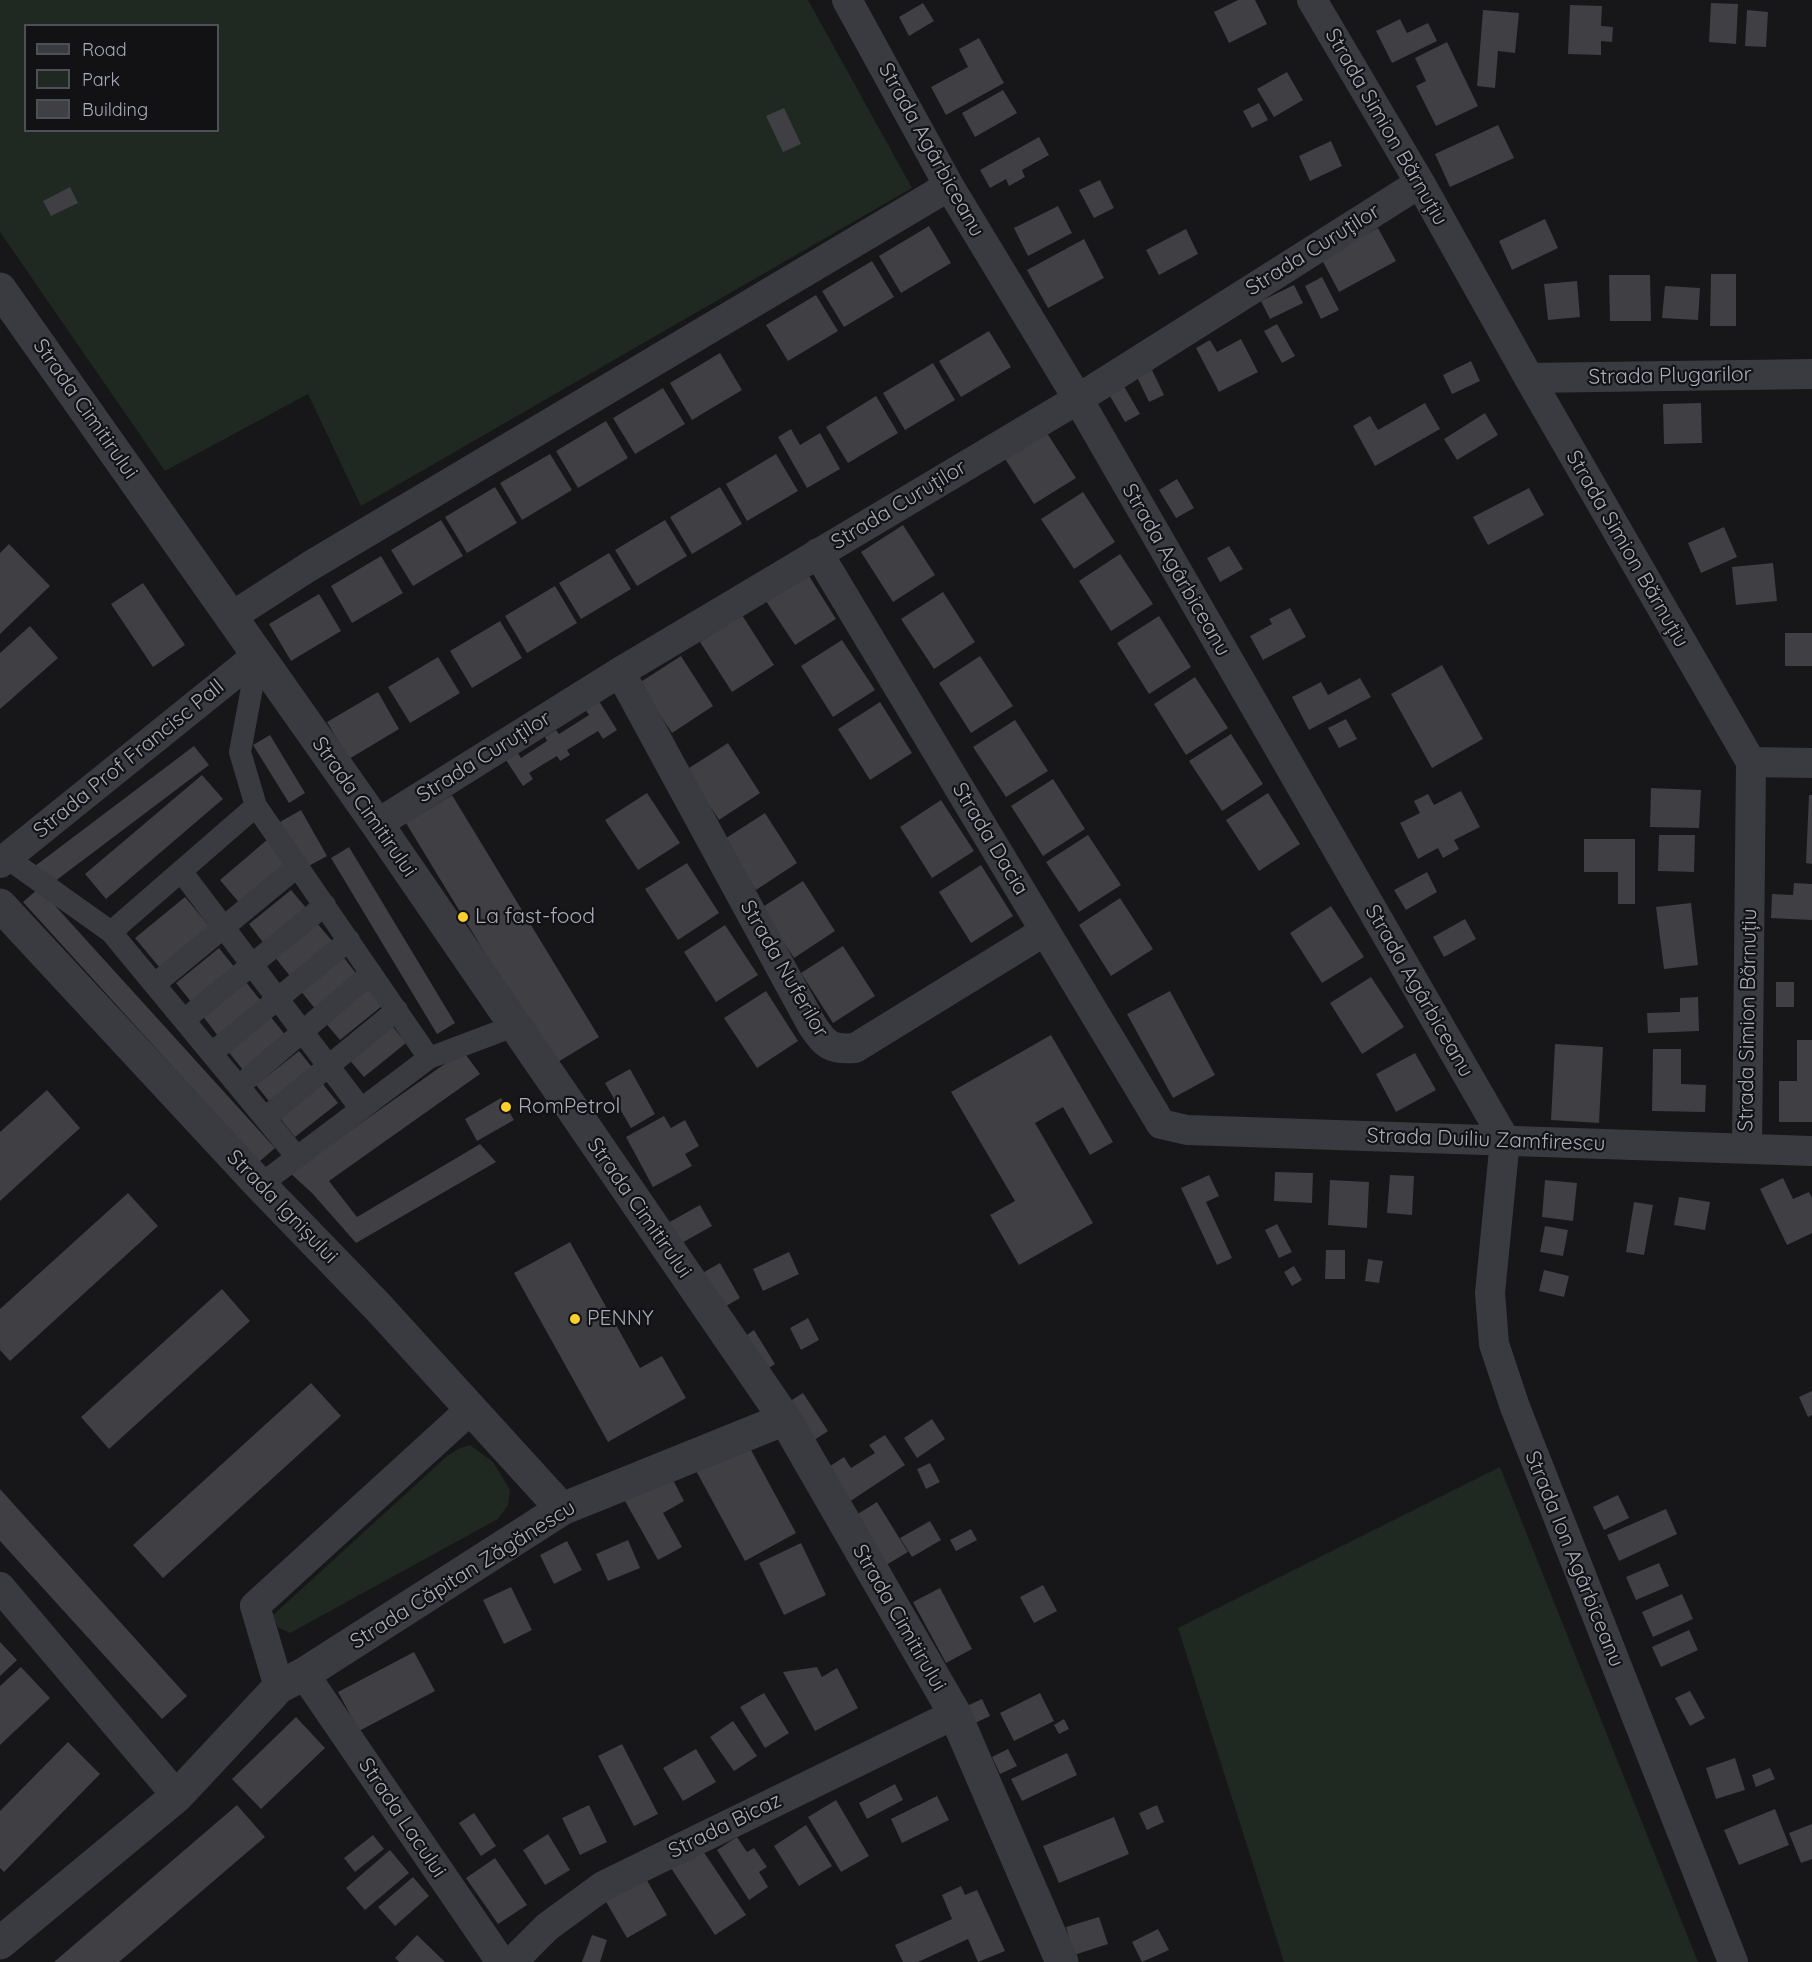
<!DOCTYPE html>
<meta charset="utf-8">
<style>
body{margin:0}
#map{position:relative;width:1812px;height:1962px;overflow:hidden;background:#171719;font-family:Quicksand,sans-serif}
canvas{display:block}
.legend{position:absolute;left:24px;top:24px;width:195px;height:108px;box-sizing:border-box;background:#121215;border:2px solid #4e5057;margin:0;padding:8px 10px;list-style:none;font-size:18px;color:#a9acba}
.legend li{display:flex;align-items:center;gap:12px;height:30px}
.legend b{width:30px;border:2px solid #4e5057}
</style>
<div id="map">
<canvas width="1812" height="1962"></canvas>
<ul class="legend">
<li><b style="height:8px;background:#3a3a41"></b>Road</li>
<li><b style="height:16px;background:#1f2821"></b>Park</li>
<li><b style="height:16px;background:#3f3f44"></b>Building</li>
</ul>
</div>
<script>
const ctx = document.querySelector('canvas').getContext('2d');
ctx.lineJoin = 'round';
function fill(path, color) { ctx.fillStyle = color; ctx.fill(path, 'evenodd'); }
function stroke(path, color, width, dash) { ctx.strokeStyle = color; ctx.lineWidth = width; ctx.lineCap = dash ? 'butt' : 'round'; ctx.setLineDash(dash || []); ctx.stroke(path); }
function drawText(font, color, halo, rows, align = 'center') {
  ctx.font = font + ' Quicksand,sans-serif'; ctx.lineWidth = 4.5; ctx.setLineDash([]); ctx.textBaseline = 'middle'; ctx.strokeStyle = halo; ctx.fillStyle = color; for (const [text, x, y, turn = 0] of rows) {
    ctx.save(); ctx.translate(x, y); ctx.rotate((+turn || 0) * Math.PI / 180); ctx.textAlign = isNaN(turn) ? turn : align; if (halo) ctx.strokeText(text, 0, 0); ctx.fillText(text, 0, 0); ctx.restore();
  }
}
fill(new Path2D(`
 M0,0H808L912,188L361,506L308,394L165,471L0,232ZM26,26H218V130H26Z
 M470,1445L493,1462L510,1490L508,1505L498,1519L290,1633L278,1627L272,1616L446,1457L458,1449Z
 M1500,1467L1698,1962H1284L1178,1628Z`), '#1f2821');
fill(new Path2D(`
 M1238,0H1255L1267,24L1229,43L1214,12Z
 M923,3L934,21L909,36L899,17Z
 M1711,3L1738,4L1736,44L1709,42Z
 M1570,5L1602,6L1601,26L1613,27L1612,42L1601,41V55L1568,54Z
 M1483,10L1519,13L1515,53L1498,51L1495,88L1477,86Z
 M1747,10L1768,12L1766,47L1745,46Z
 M1400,19L1407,33L1428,23L1437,41L1392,63L1376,31Z
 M979,38L1004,83L946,115L931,87L968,67L959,49Z
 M1447,42L1478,106L1436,126L1416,86L1426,81L1415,58Z
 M1287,72L1303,100L1274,117L1257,89Z
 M1003,90L1017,113L975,137L962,113Z
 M1259,103L1268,120L1252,128L1243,111Z
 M784,108L801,144L783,152L766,116Z
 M1498,125L1514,158L1450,187L1435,154Z
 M1039,137L1049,155L1022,170L1025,177L1009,186L1006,179L990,188L980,170Z
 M1331,141L1342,166L1310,181L1299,156Z
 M1100,180L1114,208L1094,218L1079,190Z
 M70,187L78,203L51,216L43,201Z
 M1058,206L1072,233L1028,256L1014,228Z
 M1545,219L1558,248L1512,270L1499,241Z
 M929,226L951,263L901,293L879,256Z
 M1378,228L1396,261L1339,292L1321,258Z
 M1186,229L1198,254L1159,275L1146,250Z
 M1084,239L1104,278L1048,308L1027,270Z
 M872,261L894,297L844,327L822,291Z
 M1711,274H1736V326H1710Z
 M1609,275H1650L1651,321H1610Z
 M1322,277L1339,310L1321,319L1305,286Z
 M1577,281L1580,317L1548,320L1544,284Z
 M1294,285L1303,303L1270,319L1261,301Z
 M1665,286L1700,288L1698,320L1662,318Z
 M816,295L838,331L788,361L766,325Z
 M1277,324L1295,356L1282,363L1264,331Z
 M989,331L1011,367L961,397L939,361Z
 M1241,339L1258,372L1219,392L1196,348L1210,340L1217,352Z
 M720,353L742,390L692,420L670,383Z
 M1471,361L1480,381L1452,394L1443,375Z
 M933,363L955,400L905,430L883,393Z
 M1152,370L1164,395L1149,402L1137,377Z
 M1118,376L1140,414L1125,422L1103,384Z
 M663,388L685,424L635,454L613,418Z
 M876,396L898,433L848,463L826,427Z
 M1425,403L1440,429L1375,466L1353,426L1370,416L1378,430Z
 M1701,403L1702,443L1664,444L1663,404Z
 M1485,413L1498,435L1457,460L1444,439Z
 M606,421L628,458L578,488L556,451Z
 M1043,427L1076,478L1034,504L1002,454Z
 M791,429L800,445L820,433L840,469L807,488L778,437Z
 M550,454L572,490L522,520L500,483Z
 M776,454L798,491L747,521L726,484Z
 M1177,479L1194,508L1176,518L1159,490Z
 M495,487L517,523L467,553L445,517Z
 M720,487L742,524L692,554L670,517Z
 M1529,488L1544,515L1488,545L1473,517Z
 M1083,492L1115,542L1074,569L1041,519Z
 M441,520L463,556L413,586L391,550Z
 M665,520L687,556L637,586L615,550Z
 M903,525L935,575L893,602L861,552Z
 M1724,527L1737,557L1701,573L1688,543Z
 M9,544L50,586L0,634V553Z
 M1229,546L1243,569L1220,582L1207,558Z
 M609,553L631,589L581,619L559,583Z
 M1120,554L1153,604L1111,631L1079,581Z
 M381,556L403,593L352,623L331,586Z
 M1773,563L1777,601L1736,605L1732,567Z
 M804,568L836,619L795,645L762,595Z
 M143,583L185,645L153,667L111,604Z
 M555,586L577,623L527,653L505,616Z
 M943,592L975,642L934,669L901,619Z
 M319,594L341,631L291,661L269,624Z
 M1290,608L1306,637L1263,660L1250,636L1272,624L1269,619Z
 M742,615L774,665L732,692L700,642Z
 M1159,616L1191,667L1149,694L1117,643Z
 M500,621L522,658L472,688L450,651Z
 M30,626L58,658L0,709V653Z
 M1785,633H1812V666H1785Z
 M842,640L875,690L833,717L801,666Z
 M681,656L713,706L672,733L639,683Z
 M980,656L1013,706L971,733L939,683Z
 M438,657L460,693L410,723L388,687Z
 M1442,665L1483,739L1432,768L1391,694Z
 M1195,677L1228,728L1186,755L1154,704Z
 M1360,678L1371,697L1309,730L1292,697L1321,682L1328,695Z
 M378,692L399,729L349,759L327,722Z
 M599,701L617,730L603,739L598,731L567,750L570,755L560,761L557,756L529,773L533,779L523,786L504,757L516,750L521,758L547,741L545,737L556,730L559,734L589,715L585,709Z
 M880,702L912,753L870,780L838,729Z
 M1346,719L1357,739L1339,748L1328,728Z
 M1015,720L1048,771L1006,797L973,747Z
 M1231,734L1263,784L1222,811L1189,761Z
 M270,735L305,793L289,803L253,745Z
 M728,743L760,793L719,820L686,770Z
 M194,746L209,765L50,885L35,866Z
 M202,775L223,799L106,899L85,874Z
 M1053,779L1085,829L1043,856L1011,806Z
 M1651,788L1701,790L1699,828L1650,827Z
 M1461,791L1480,827L1454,840L1459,849L1443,858L1438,848L1418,859L1400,823L1420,813L1414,801L1428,794L1434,805Z
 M647,793L680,843L638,870L605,820Z
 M1268,793L1300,844L1259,871L1226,820Z
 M452,795L599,1037L553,1065L406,823Z
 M1809,795H1812V864L1806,863Z
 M941,800L974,851L932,878L900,827Z
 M301,810L327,856L305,868L280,822Z
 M765,813L797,863L756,890L723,840Z
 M1088,835L1121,885L1079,912L1046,862Z
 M1659,835H1695L1694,872L1658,871Z
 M268,839L290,865L242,906L220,880Z
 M1584,839H1635V904H1618V872H1584Z
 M349,847L455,1023L437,1034L331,858Z
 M687,863L719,913L678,940L645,889Z
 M981,865L1013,916L971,943L939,892Z
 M1427,872L1437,892L1406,910L1394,890Z
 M803,881L835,931L794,958L761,908Z
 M1794,883L1812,884V920L1771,918L1772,894L1793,895Z
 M39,888L275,1148L259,1162L23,902Z
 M291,890L308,910L265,945L249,924Z
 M185,897L210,927L160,968L135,938Z
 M1120,898L1153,949L1111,976L1079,925Z
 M1691,903L1698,965L1664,969L1656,907Z
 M1331,906L1364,957L1322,983L1290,933Z
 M1465,919L1476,939L1444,957L1433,937Z
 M316,922L333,942L290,976L274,956Z
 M725,925L758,975L716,1002L684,952Z
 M843,946L875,996L833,1023L801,973Z
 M219,948L235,968L192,1003L176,983Z
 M342,955L358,976L316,1010L300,990Z
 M1371,977L1404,1027L1362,1054L1330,1003Z
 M245,981L261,1001L218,1036L202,1015Z
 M1776,982H1794V1007H1776Z
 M366,986L382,1006L340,1040L323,1020Z
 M766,991L798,1041L757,1068L724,1018Z
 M1170,991L1215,1075L1173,1098L1127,1014Z
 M1698,997L1699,1031L1648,1033L1647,1013L1680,1012V998Z
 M270,1016L286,1036L243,1070L227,1050Z
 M390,1023L406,1043L364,1077L347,1057Z
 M1051,1035L1113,1142L1090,1155L1063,1107L1035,1123L1093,1223L1019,1265L990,1215L1015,1201L951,1092Z
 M1797,1040H1812V1122H1779V1081H1797Z
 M1555,1044L1603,1047L1599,1123L1551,1120Z
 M1653,1049H1681V1084L1706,1085L1705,1112L1652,1111Z
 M299,1051L315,1071L272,1105L256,1085Z
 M463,1051L480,1074L329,1181L357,1217L480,1144L496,1162L356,1243L312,1193L290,1173Z
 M1415,1053L1436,1090L1396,1112L1376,1074Z
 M630,1069L655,1114L631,1128L605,1083Z
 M322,1083L338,1103L295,1137L279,1117Z
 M47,1090L80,1128L0,1201V1132Z
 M501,1098L514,1120L477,1141L465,1119Z
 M664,1116L671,1128L685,1120L699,1146L685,1154L692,1166L653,1187L626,1137Z
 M1275,1172L1313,1173L1312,1203L1274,1201Z
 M1209,1175L1219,1196L1206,1202L1232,1258L1217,1265L1181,1188Z
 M1390,1175L1414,1176L1412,1215L1387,1213Z
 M1783,1178L1793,1199L1809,1192L1812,1198V1233L1787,1245L1760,1189Z
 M1330,1180L1369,1182L1367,1228L1328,1225Z
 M1545,1180L1577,1183L1573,1221L1542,1217Z
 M128,1193L158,1226L10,1361L0,1350V1309Z
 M1679,1197L1710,1202L1705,1230L1674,1225Z
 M1634,1202L1653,1205L1644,1255L1626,1252Z
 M700,1205L712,1226L678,1245L666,1224Z
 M1277,1224L1292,1252L1279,1258L1265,1230Z
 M1545,1226L1568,1230L1563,1256L1540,1252Z
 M570,1242L640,1368L662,1356L686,1398L608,1442L514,1273Z
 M1326,1250H1345V1279H1325Z
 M789,1252L799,1274L763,1291L753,1269Z
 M1368,1259L1383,1261L1379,1283L1365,1281Z
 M720,1263L740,1298L719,1310L699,1275Z
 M1294,1266L1302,1280L1292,1286L1284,1272Z
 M1544,1270L1569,1276L1564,1297L1539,1291Z
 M222,1289L250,1321L109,1449L81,1417Z
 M808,1318L819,1340L801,1350L790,1328Z
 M754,1330L775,1364L758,1375L738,1341Z
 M311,1383L341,1416L163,1578L133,1545Z
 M1812,1391V1415L1808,1417L1799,1397Z
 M803,1393L828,1431L807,1445L782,1406Z
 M932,1419L945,1439L917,1458L904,1438Z
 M885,1435L905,1465L846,1504L824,1470L844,1457L851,1468L875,1453L869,1445Z
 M745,1439L796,1533L745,1561L694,1467Z
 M930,1463L940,1482L926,1489L917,1469Z
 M671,1476L684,1501L663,1513L682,1547L658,1560L625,1501Z
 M0,1489L187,1696L162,1719L0,1541Z
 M1618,1495L1629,1518L1604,1530L1593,1507Z
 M877,1502L908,1552L886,1565L856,1515Z
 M1666,1509L1677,1534L1619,1561L1607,1535Z
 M930,1521L941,1540L912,1557L900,1538Z
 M971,1529L977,1540L956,1551L950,1540Z
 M628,1540L640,1568L608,1581L596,1554Z
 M567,1541L582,1570L554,1584L540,1555Z
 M801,1543L826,1595L784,1615L759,1563Z
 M1659,1563L1669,1586L1636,1600L1626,1577Z
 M1043,1585L1057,1611L1034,1623L1020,1597Z
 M511,1587L532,1630L504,1644L483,1600Z
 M940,1588L972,1649L946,1663L913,1602Z
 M1682,1594L1693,1619L1653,1637L1642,1612Z
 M1689,1630L1698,1650L1661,1667L1652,1647Z
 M0,1642L17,1660L0,1676Z
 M414,1652L435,1691L359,1731L338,1692Z
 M21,1667L50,1698L0,1745V1686Z
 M817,1667L822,1677L837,1668L858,1708L815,1731L783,1672Z
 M1690,1691L1705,1718L1690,1726L1675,1698Z
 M764,1693L789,1733L765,1748L740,1707Z
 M1040,1693L1054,1721L1014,1741L1000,1713Z
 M982,1699L990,1716L975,1723L967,1706Z
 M296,1717L325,1748L261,1809L232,1779Z
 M1064,1719L1069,1729L1059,1734L1054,1725Z
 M733,1721L757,1756L734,1771L710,1737Z
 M68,1742L100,1774L4,1872L0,1868V1811Z
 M622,1744L658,1814L634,1826L598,1756Z
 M696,1749L716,1782L683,1801L663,1768Z
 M1008,1749L1017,1766L1000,1774L992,1757Z
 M1067,1753L1077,1775L1022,1801L1011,1779Z
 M1735,1758L1745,1790L1716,1799L1706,1768Z
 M1770,1768L1775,1779L1756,1787L1752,1775Z
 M895,1784L903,1800L867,1819L859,1803Z
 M937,1796L949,1820L902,1843L891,1819Z
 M836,1800L869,1856L841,1872L808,1817Z
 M237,1805L265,1837L119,1962H54Z
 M589,1805L607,1842L580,1855L562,1818Z
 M1157,1805L1164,1822L1147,1830L1139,1813Z
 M1775,1809L1789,1845L1739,1865L1724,1830Z
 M474,1813L496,1846L481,1856L459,1823Z
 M1114,1817L1129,1854L1059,1883L1043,1846Z
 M1812,1824V1859L1801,1863L1789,1833Z
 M806,1825L832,1866L799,1886L774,1846Z
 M548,1834L570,1870L545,1885L523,1850Z
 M373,1835L384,1849L355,1872L344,1858Z
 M737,1837L747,1852L754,1848L767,1867L759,1872L768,1887L749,1900L717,1850Z
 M701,1848L746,1915L715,1935L671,1868Z
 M390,1850L409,1873L365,1910L346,1888Z
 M495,1858L527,1905L498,1924L466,1878Z
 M413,1877L429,1896L395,1926L378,1907Z
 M645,1877L667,1915L627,1938L605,1900Z
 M961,1886L965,1895L977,1890L1005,1951L978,1962L968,1939L918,1962H903L895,1945L952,1919L942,1895Z
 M1099,1917L1108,1944L1074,1955L1066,1927Z
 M1158,1929L1169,1950L1142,1962L1132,1942Z
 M417,1935L445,1962H399L395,1958Z
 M592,1935L607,1940L600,1962H582Z`), '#3f3f44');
stroke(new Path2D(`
 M256,806L240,752L258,655
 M7,858L111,932
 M181,871L361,1109
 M155,984L298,866
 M184,1020L325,905
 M212,1053L349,940
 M429,1058L514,1026
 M239,1086L371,973
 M265,1118L397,1010
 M260,1185L429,1058L256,806L111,932L297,1157`), '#3a3a41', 22);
stroke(new Path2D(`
 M847,0L949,186L1078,399L1505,1140
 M1312,0L1420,183L1529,378L1751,762L1747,1148
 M1529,378L1812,374
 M818,553L1161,1124L1187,1130L1812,1151
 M231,617L310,566L949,186
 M620,672L812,1025C825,1045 831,1050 855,1048L1045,931
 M1751,762L1812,763
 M377,824L620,672L1078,399L1420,183
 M0,863L258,655
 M1505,1140L1490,1293L1494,1344L1515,1407L1733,1962
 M0,1587L177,1796
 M304,1674L501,1962
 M279,1687L255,1606L471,1409
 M512,1962L547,1927L603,1886L955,1714`), '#3a3a41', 30);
stroke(new Path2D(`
 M0,289L377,824L785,1419L955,1714L1062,1962
 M0,905L260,1185L378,1307L562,1509
 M0,1943L177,1796L279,1687L304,1674L562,1509L785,1419`), '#3a3a41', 33);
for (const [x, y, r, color] of [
 [463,917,6,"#fbd02e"],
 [506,1107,6,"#fbd02e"],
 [575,1319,6,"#fbd02e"]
]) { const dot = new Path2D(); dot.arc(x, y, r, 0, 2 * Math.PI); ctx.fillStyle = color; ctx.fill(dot); stroke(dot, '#121215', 2); }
drawText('21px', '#a9acba', '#121215', [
 ["Strada Simion Bărnuțiu",1386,127,60],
 ["Strada Agârbiceanu",931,150,61],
 ["Strada Curuților",1313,250,-32],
 ["Strada Plugarilor",1670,376,-1],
 ["Strada Cimitirului",85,409,55],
 ["Strada Curuților",899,505,-31],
 ["Strada Simion Bărnuțiu",1627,549,60],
 ["Strada Agârbiceanu",1176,570,60],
 ["Strada Curuților",484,757,-32],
 ["Strada Prof Francisc Pall",129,759,-39],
 ["Strada Cimitirului",364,807,55],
 ["Strada Dacia",990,839,59],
 ["Strada Nuferilor",784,969,60],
 ["Strada Agârbiceanu",1419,991,60],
 ["Strada Simion Bărnuțiu",1748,1020,-89],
 ["Strada Duiliu Zamfirescu",1486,1140,2],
 ["Strada Ignișului",282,1207,46],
 ["Strada Cimitirului",639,1208,55],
 ["Strada Ion Agârbiceanu",1574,1559,68],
 ["Strada Căpitan Zăgănescu",463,1575,-32],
 ["Strada Cimitirului",899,1618,60],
 ["Strada Lacului",402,1818,56],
 ["Strada Bicaz",725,1826,-26]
]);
drawText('21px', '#a9acba', '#121215', [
 ["La fast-food",475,917],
 ["RomPetrol",518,1107],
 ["PENNY",587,1319]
], 'left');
</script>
